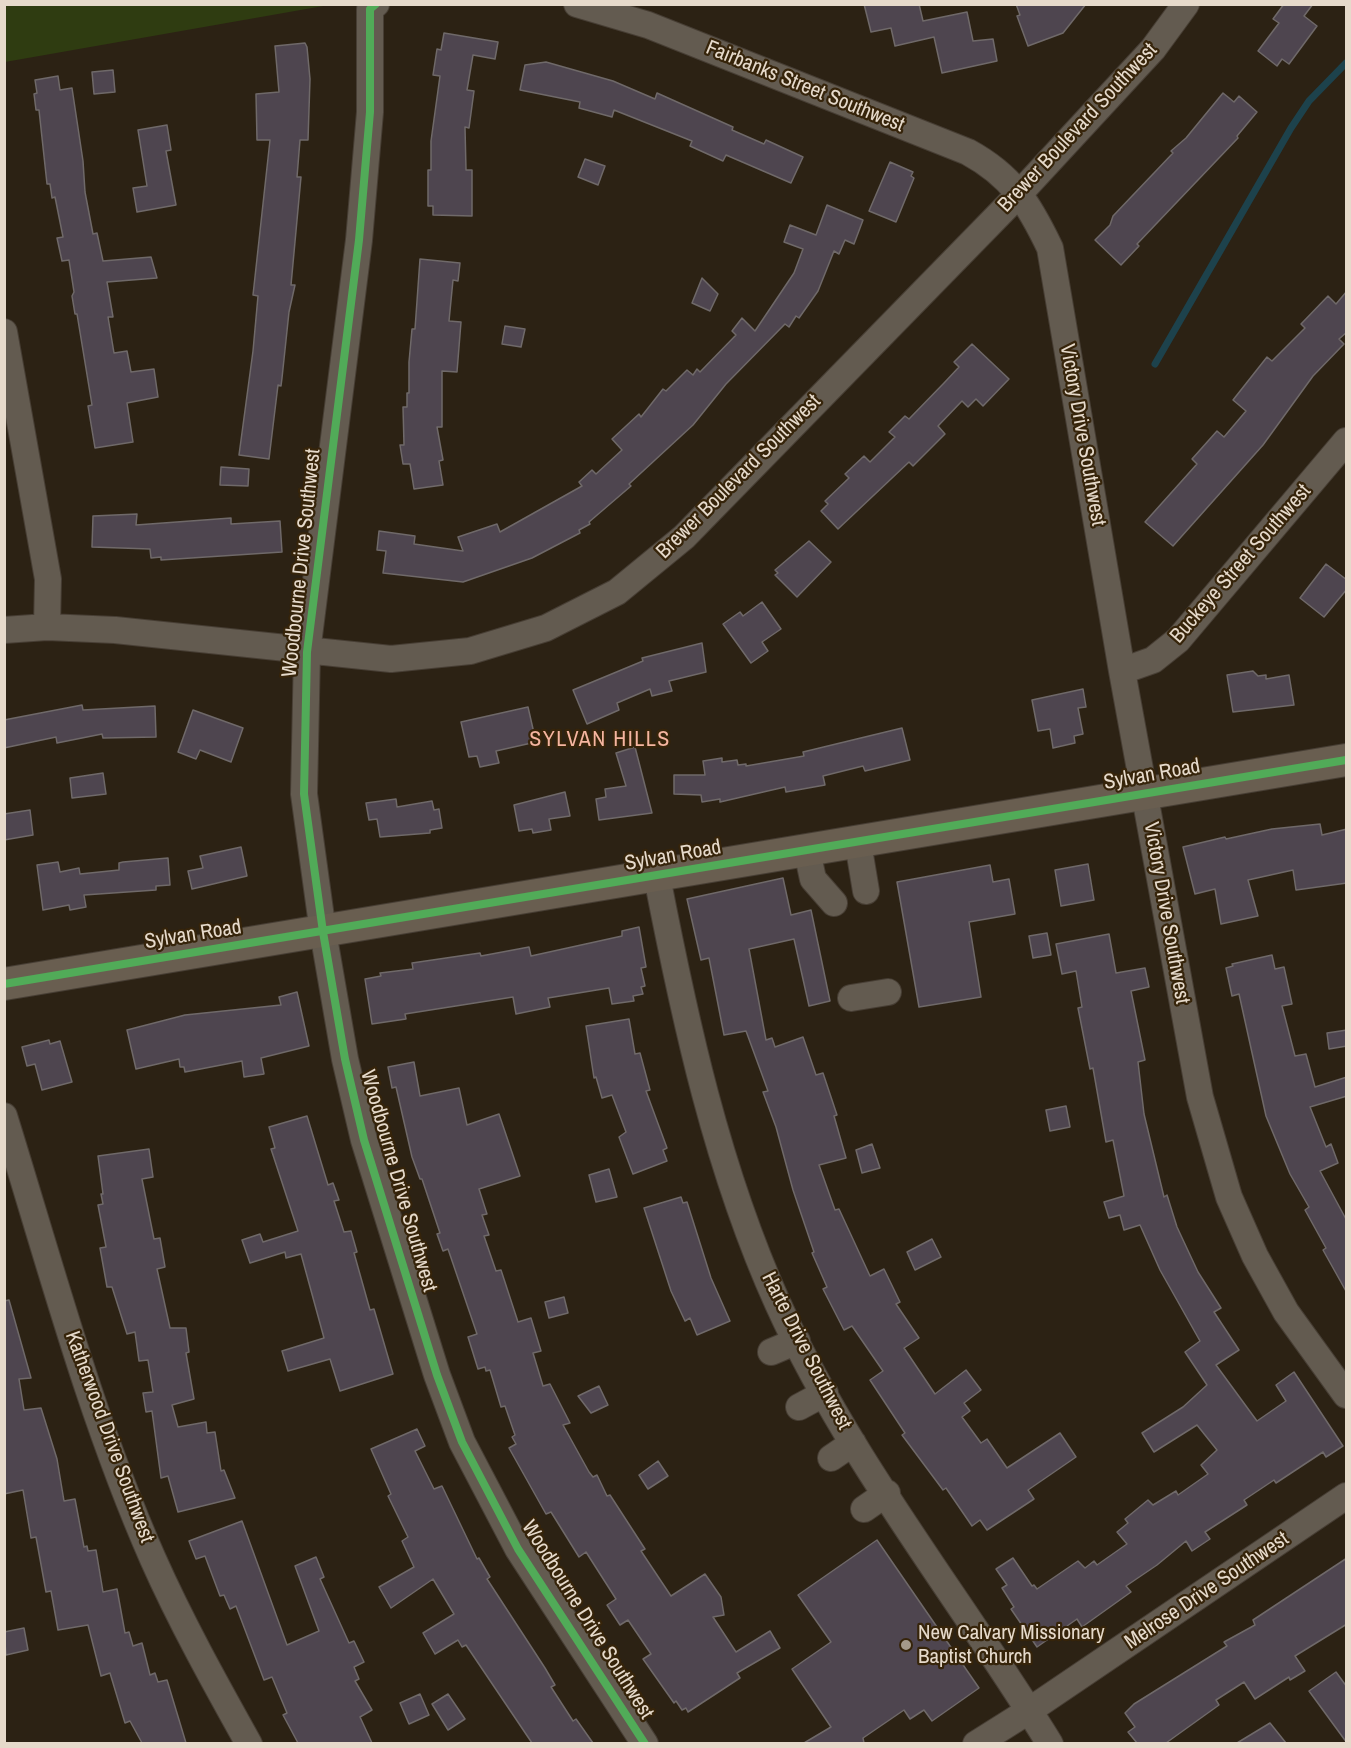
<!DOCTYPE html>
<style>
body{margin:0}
#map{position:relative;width:1351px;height:1748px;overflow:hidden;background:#2c2214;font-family:"Archivo Narrow",sans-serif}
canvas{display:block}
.frame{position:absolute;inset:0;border:6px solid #e6dacb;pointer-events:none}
</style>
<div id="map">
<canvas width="1351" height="1748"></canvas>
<div class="frame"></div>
</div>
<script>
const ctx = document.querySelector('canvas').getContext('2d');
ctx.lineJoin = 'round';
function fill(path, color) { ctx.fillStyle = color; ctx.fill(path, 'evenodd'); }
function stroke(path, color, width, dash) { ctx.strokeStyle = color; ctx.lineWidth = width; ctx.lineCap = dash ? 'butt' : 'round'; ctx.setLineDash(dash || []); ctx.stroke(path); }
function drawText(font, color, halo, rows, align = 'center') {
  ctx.font = font + ' "Archivo Narrow",sans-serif'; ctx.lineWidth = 4.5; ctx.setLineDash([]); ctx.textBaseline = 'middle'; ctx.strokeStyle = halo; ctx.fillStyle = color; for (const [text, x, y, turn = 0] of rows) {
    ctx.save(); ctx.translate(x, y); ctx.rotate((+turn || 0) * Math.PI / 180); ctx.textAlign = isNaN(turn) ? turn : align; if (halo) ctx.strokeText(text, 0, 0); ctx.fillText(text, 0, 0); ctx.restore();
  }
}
fill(new Path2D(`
 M5,4H329V5L5,62Z`), '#2f3c11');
stroke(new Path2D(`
 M1155,364L1291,128L1309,101L1346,63`), '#1d424c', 7);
const building = new Path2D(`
 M864,4H919L923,21L967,12L973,41L993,39L997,61L942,73L934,37L895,46L891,28L871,32Z
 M1016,4H1086L1063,33L1028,46L1017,16L1020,15Z
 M1284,4H1313L1304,16L1317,26L1289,64L1282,59L1277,66L1258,51L1279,23L1273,19Z
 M444,33L498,42L495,59L473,55L467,90L474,91L469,128L465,127L466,170H472V216L433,215V206H428V170H431V141L440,76L433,75L437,49L441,50Z
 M305,43L307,47L310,79L308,140H300L297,177H301L291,285H295L289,312L282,378L281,386L278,385L269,459L239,455L253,351L258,296L253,295L270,140H257L256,94L279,92L275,46Z
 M546,62L613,81L655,99L657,93L733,127L732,130L764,144L766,140L803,157L791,183L726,155L723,161L690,146L692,141L614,110L612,117L579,108L580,102L520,90L525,65Z
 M113,70L115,92L94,94L92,72Z
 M58,76L60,90L72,88L83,161L85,192L93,234L97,233L103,261L151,257L157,278L107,282L113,317H108L114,353L127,351L131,372L154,369L158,397L127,403L133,442L95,448L88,406L92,405L77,314H75L72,296L74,292L69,260L62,261L57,238L63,237L55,197L52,198L50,184H47L39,110H36L34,94L37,93L35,80Z
 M1223,93L1234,102L1239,96L1257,112L1237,136L1238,138L1137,244L1139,246L1121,265L1095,240L1110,225L1113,216L1173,153L1171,151L1186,138Z
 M167,125L171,150L166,151L176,205L137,212L133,188L147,186L138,130Z
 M585,159L605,166L598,185L578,177Z
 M890,162L913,172L911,176L914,178L896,222L869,211Z
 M827,205L863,220L854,244L845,240L839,254L834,251L818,291L799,318L796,316L789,327L785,324L726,384L693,425L629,484L631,486L589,522L590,524L579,530L580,533L532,558L463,582L383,573L386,551L377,550L379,531L415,536L414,544L463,551L458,537L497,524L500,532L582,486L579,482L592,470L596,474L622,450L612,439L639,414L641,417L663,389L666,391L687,370L693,375L697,369L700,372L736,335L732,331L742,318L755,331L794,273L803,249L784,242L790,225L816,235Z
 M420,259L460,263L458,281L453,280L449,321L461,322L457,372L442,371V427H437L443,460L439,461L443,485L414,489L410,464H403L400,445H404L403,407H407V393H409V362L412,329H415Z
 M702,278L718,294L710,311L692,303Z
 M1347,291V332L1339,339L1344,344L1313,376L1263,445L1173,546L1145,522L1197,464L1192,459L1217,431L1224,437L1246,411L1233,400L1267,357L1272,361L1305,328L1301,324L1328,296L1336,304Z
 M505,326L525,329L521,347L502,344Z
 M972,344L1009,379L983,406L976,399L968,407L962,401L938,426L945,434L913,466L909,462L838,529L821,511L828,504L825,501L849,478L845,474L864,456L870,462L895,437L889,432L905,416L909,419L944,383L959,367L954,362Z
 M221,467L249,469L248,486L220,485Z
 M137,514L136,525L231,518V524L280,521L282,552L161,560V557L151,558L150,549L92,547L93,516Z
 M809,541L831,562L797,597L775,575L778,573L775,570Z
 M1326,564L1347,580V589L1324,617L1300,598Z
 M762,602L781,629L762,642L768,651L751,663L723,624L740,612L743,616Z
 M702,643L706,672L669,681L672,691L652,696L650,689L617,703L619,710L587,724L573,690L643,661L642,658Z
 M1253,671L1258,676L1266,675V679L1289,675L1294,705L1233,712L1227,675Z
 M1083,689L1086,707L1078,708L1083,734L1074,736L1075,743L1053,748L1050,729L1038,731L1032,700Z
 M82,705L83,710L155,706L156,737L103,738L102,734L57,743L56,737L4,748V720Z
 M528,707L536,742L496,751L499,763L480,767L477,756L469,757L461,722Z
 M193,710L243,728L231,762L200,750L196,759L178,752Z
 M902,728L910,760L865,771L863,766L823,776L825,785L786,792L785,787L720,802V799L702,802L701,795L674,794V775H705L703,761L722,758V762L737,760L738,765L746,764V766L804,756L803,752Z
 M635,747L652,813L599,820L596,799L606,797L605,789L626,786L616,753Z
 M103,773L106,794L72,798L70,778Z
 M565,792L570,816L549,819L551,830L533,833L532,829L519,831L514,805Z
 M396,799L397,807L432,801L434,810L439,809L442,828L430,830V833L380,837L377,819L369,820L366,803Z
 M30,810L33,835L4,840V814Z
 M1320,824L1322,835L1347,829V883L1296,890L1293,870L1248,880L1258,916L1221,924L1215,889L1195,894L1183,847L1225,837L1226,839L1272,829Z
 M241,847L247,876L192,889L188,871L203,868L200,856Z
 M168,858L170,885L156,886V890L84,895L86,907L70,910L69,905L43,910L37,865L58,862L60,872L79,868L80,874L119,870V863L123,862Z
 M1088,864L1094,900L1061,906L1055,870Z
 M990,865L993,882L1009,879L1015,914L969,922L981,997L919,1007L897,882Z
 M783,878L791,915L811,910L830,1001L809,1006L794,939L749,949L766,1040L772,1038L775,1047L803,1037L816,1075L823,1073L837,1115L834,1116L846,1158L819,1165L835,1210L839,1209L870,1276L884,1269L900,1302L896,1304L919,1338L904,1348L935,1394L966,1370L981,1390L964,1403L970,1411L962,1417L981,1443L987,1439L1007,1468L1060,1433L1076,1457L1028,1490L1034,1499L987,1530L980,1520L972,1526L946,1488L943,1490L902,1435L905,1433L870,1380L883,1371L852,1326L844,1330L823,1289L827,1287L812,1253L814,1252L793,1190L776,1127L763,1092L768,1091L746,1031L724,1035L709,958L701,960L687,899Z
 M639,927L646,967L641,968L645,986L641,987L643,994L633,996L634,1001L612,1004L609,988L548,998L550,1007L516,1014L513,997L405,1014L406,1019L372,1024L365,979L381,976L380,973L413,969L412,963L480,953L481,956L529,947L531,956L622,936V931Z
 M1047,933L1051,955L1033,958L1029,936Z
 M1109,934L1116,973L1145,968L1149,987L1131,991L1145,1060L1138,1062L1144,1114L1164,1197L1167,1195L1177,1227L1198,1272L1221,1308L1214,1312L1239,1350L1216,1365L1257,1421L1286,1401L1276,1385L1294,1372L1343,1446L1326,1457L1323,1452L1276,1483L1274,1480L1244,1500L1247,1505L1205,1532L1210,1539L1192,1551L1186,1541L1157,1565L1126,1586L1131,1592L1082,1627L1077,1619L1037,1647L1011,1609L1014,1607L1002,1588L1007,1585L996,1569L1013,1558L1032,1586L1034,1585L1037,1589L1078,1561L1085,1568L1094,1561L1097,1565L1127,1544L1117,1532L1128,1523L1125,1519L1148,1500L1153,1505L1176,1491L1178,1495L1208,1474L1201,1465L1217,1450L1197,1425L1154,1452L1142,1433L1183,1407L1207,1385L1185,1352L1200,1341L1160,1270L1140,1225L1124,1230L1120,1215L1109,1218L1104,1202L1124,1196L1113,1140L1106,1142L1093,1068L1090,1069L1078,1008L1082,1007L1076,971L1062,974L1056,944Z
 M1272,955L1275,969L1284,967L1292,1004L1282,1006L1295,1056L1306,1054L1315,1087L1347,1077V1096L1310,1107L1326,1147L1331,1144L1338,1163L1320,1171L1347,1221V1293L1323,1250L1326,1248L1305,1210L1309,1207L1290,1174L1266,1116L1239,994L1232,996L1226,968L1233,966L1232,964Z
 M297,992L309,1046L261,1058L264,1074L244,1077L242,1061L185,1072L184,1067H180L179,1059L136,1069L127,1030L185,1015L281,1005L279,997Z
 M629,1019L635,1054L640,1053L650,1090L646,1091L667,1148L663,1150L667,1161L633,1174L619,1137L626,1132L612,1095L602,1098L596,1077L594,1078L586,1026Z
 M1347,1030V1046L1329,1049L1327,1033Z
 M49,1040L50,1044L60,1041L72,1082L42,1090L35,1064L27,1066L22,1047Z
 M414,1062L420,1096L459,1088L467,1125L499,1114L520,1176L479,1189L487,1214L482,1215L489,1235L484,1236L496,1271L501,1270L518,1322L531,1318L541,1351L533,1353L543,1386L550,1384L570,1423L563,1425L589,1472L593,1477L597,1475L607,1496L610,1495L645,1549L641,1551L671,1596L705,1574L721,1597L724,1615L713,1617L736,1652L770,1631L780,1648L737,1673L740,1678L688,1712L686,1708L682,1710L676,1701L674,1703L643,1659L651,1654L628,1620L620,1625L607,1605L616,1599L586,1552L579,1557L551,1512L546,1514L509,1448L516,1444L512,1437L515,1435L505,1406L501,1407L490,1370L486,1371L485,1367L478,1369L468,1337L477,1334L448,1249L443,1251L437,1234L440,1233L422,1179H420L412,1157L396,1087L392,1088L388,1067Z
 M1066,1106L1070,1127L1050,1131L1046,1110Z
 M307,1116L328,1185L333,1183L339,1200L334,1201L344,1232L351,1231L357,1252L354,1253L370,1310L374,1309L393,1374L340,1391L330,1359L288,1371L282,1351L324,1338L301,1254L286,1258L285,1252L250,1263L242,1240L260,1234L263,1242L298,1231L271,1149L275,1148L269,1127Z
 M872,1144L880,1168L862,1173L856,1150Z
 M149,1149L153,1177L142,1179L154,1239L160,1238L165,1267L157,1269L170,1328H186L189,1352L186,1353L194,1399L172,1405L178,1427L206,1422L207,1433L215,1432L221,1471L224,1470L235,1498L178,1512L168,1476L161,1478L152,1411L146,1412L143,1393L153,1392L148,1360L139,1361L135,1332L127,1334L112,1287H107L100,1248L106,1247L98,1205L103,1204L101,1194H103L98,1156Z
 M609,1169L617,1197L596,1202L589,1175Z
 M681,1197L683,1203L687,1202L711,1278L730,1321L697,1335L690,1318L685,1321L671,1291L644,1208Z
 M932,1239L941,1257L915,1270L907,1252Z
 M564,1297L568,1313L549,1318L545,1302Z
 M9,1300L31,1378L19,1379L24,1410L41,1408L57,1459L64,1501L75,1499L84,1547L87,1546L88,1551L96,1550L103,1592L117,1589L125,1633L129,1632L133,1646L142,1643L150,1675L155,1673L158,1682L167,1680L186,1743H142L130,1721L125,1723L110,1673L101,1676L88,1625L58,1630L51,1591L46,1592L36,1537L31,1538L23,1490L4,1494V1301Z
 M599,1386L608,1405L591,1413L578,1396Z
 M417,1429L425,1446L415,1451L434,1489L442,1486L477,1559L479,1558L490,1577L487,1579L545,1668L555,1685L551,1687L573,1721L576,1719L593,1743H532L466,1645L462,1647L458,1640L435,1654L423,1633L454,1614L433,1579L391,1608L379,1587L414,1567L402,1541L408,1537L388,1496L391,1494L371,1449Z
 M658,1461L668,1476L648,1489L639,1475Z
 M242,1521L287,1645L319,1631L295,1566L316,1557L324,1577L320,1579L349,1643L354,1641L364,1662L354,1667L359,1679L355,1681L372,1710L360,1717L372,1743H298L283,1715L287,1713L272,1677L264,1680L236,1606L230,1609L224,1595L220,1596L205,1556L196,1559L189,1541Z
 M877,1540L979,1688L932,1721L924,1710L910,1719L904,1710L863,1738L864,1743H804L831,1727L792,1669L831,1642L798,1595Z
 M1347,1558V1624L1295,1656L1305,1671L1290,1680L1289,1677L1255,1699L1244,1682L1216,1700L1219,1705L1166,1743H1137L1128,1732L1135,1727L1125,1713L1134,1704L1227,1646L1224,1642L1255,1625L1253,1620Z
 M24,1628L28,1650L6,1655L4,1632Z
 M1336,1672L1347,1687V1743L1309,1691Z
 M420,1694L429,1715L409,1724L400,1703Z
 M448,1694L465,1719L448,1730L432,1704Z
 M1270,1723L1286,1743H1237Z`);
fill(building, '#4e454f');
stroke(building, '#6f6969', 1.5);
const minor = new Path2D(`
 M376,4L370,9V112L359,240L307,652L304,794L323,932L345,1059L364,1140L437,1375L462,1442L518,1549L645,1744
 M577,4L648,25L968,152C1012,176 1029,204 1050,248L1122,671L1200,1097L1229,1197L1255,1256L1286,1312L1346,1395
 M4,332L48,579L47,627
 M4,630L47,627L115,630L391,659L470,651L546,628L617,592L684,537L1019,194L1153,49L1186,4
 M1122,671L1153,660L1178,640L1346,441
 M858,843L866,891
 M807,851L813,879L834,903
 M657,877C685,1021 717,1169 778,1304C848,1459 961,1599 1050,1744
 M851,998L888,992
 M4,1116C50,1264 90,1416 153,1559C181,1622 215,1683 249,1744
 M771,1352L797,1341
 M799,1407L825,1393
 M831,1458L853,1443
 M864,1509L887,1493
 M976,1744L1030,1710L1346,1496`);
const major = new Path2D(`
 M4,984L1346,760`);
stroke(minor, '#473e34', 28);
stroke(major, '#473e34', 34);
stroke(minor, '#635b50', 26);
stroke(major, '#695e50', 32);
stroke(new Path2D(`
 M376,4L370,9V112L359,240L307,652L304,794L323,932L345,1059L364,1140L437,1375L462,1442L518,1549L645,1744
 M4,984L1346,760`), '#51ab58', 8);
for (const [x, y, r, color] of [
 [906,1645,6,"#a59a8b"]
]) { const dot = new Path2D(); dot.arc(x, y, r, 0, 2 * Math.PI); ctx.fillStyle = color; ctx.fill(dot); stroke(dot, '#36240a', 2); }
drawText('21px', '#e6dacb', '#36240a', [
 ["Fairbanks Street Southwest",805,87,22],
 ["Brewer Boulevard Southwest",1078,128,-47],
 ["Victory Drive Southwest",1082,435,80],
 ["Brewer Boulevard Southwest",739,477,-45],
 ["Woodbourne Drive Southwest",302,563,-84],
 ["Buckeye Street Southwest",1241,564,-49],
 ["Sylvan Road",1152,775,-10],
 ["Sylvan Road",673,856,-10],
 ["Victory Drive Southwest",1166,913,80],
 ["Sylvan Road",193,935,-9],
 ["Woodbourne Drive Southwest",398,1181,74],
 ["Harte Drive Southwest",806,1351,63],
 ["Katherwood Drive Southwest",109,1437,70],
 ["Melrose Drive Southwest",1207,1591,-34],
 ["Woodbourne Drive Southwest",587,1620,58]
]);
drawText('21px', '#e6dacb', '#36240a', [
 ["New Calvary Missionary",918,1633],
 ["Baptist Church",918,1657]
], 'left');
ctx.letterSpacing = '1.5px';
drawText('22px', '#f5b5a0', '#36240a', [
 ["SYLVAN HILLS",600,740]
]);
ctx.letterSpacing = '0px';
</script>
